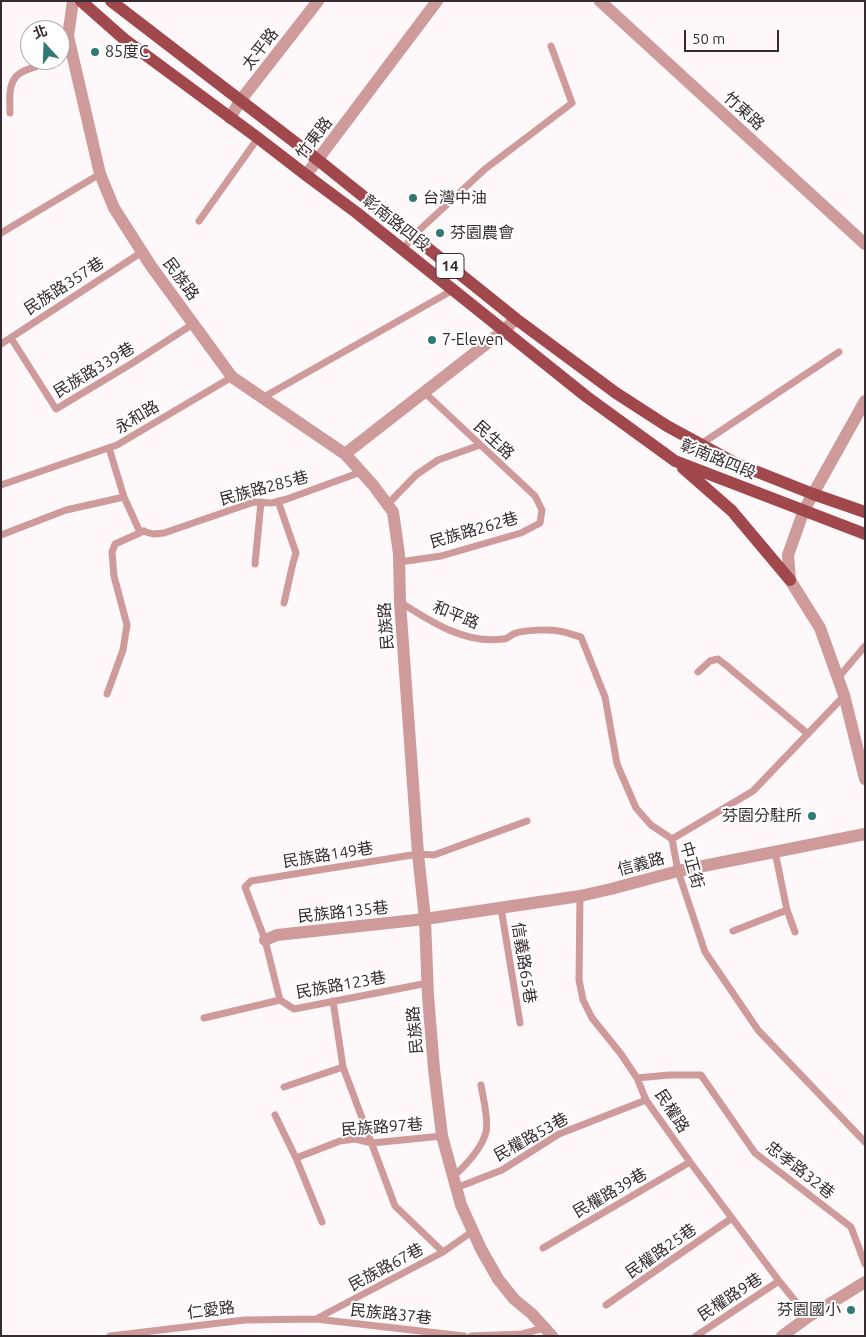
<!DOCTYPE html>
<meta charset="utf-8">
<style>
body{margin:0}
#map{position:relative;width:866px;height:1337px;overflow:hidden;background:#fef8fb;font-family:Ubuntu,"Noto Sans TC",sans-serif}
canvas{display:block}
.frame{position:absolute;inset:0;border:2px solid #352b30;pointer-events:none}
.north{position:absolute;left:20px;top:20px;width:50px;height:50px;box-sizing:border-box;background:#fff;border:1px solid #aeaaac;border-radius:50%;rotate:340deg;font-size:14px;font-weight:700;line-height:20px;text-align:center;color:#352b30}
.north::after{content:'';display:block;margin:auto;width:18px;height:22px;background:#317974;clip-path:polygon(50% 0,100% 100%,50% 72%,0 100%)}
.scale{position:absolute;left:684px;top:30px;width:95px;height:22px;box-sizing:border-box;border:2px solid #352b30;border-top:0;padding-left:6px;font-size:15px;line-height:18px;white-space:nowrap;color:#352b30;-webkit-text-stroke:4px #fff;paint-order:stroke}
</style>
<div id="map">
<canvas width="866" height="1337"></canvas>
<div class="frame"></div>
<div class="north">北</div>
<div class="scale">50 m</div>
</div>
<script>
const ctx = document.querySelector('canvas').getContext('2d');
ctx.lineJoin = 'round';
function stroke(path, color, width, dash) { ctx.strokeStyle = color; ctx.lineWidth = width; ctx.lineCap = dash ? 'butt' : 'round'; ctx.setLineDash(dash || []); ctx.stroke(path); }
function drawText(font, color, halo, rows, align = 'center') {
  ctx.font = font + ' Ubuntu,"Noto Sans TC",sans-serif'; ctx.lineWidth = 4; ctx.setLineDash([]); ctx.textBaseline = 'middle'; ctx.strokeStyle = halo; ctx.fillStyle = color; for (const [text, x, y, turn = 0] of rows) {
    ctx.save(); ctx.translate(x, y); ctx.rotate((+turn || 0) * Math.PI / 180); ctx.textAlign = isNaN(turn) ? turn : align; if (halo) ctx.strokeText(text, 0, 0); ctx.fillText(text, 0, 0); ctx.restore();
  }
}
stroke(new Path2D(`
 M10,113C10,102 8,87 15,78C20,69 48,63 58,60
 M199,221L258,138
 M1,233L100,174
 M403,250L413,236L485,169L572,103L551,46
 M11,338L56,409L131,364L193,324
 M1,344L142,252
 M262,398L453,290
 M701,444L839,352
 M109,448L124,497L139,530L153,534L164,533L254,502L272,503L287,499L361,472
 M1,485L117,445L232,377
 M278,501L296,553L293,563L284,603
 M387,505L416,475L438,460L480,445
 M1,535L66,510L124,497
 M400,562L441,556L521,533L540,523L542,510L535,496L424,392
 M255,564L261,502
 M400,602C431,622 465,644 503,639C508,639 511,634 516,633C525,630 550,629 559,631C566,632 573,635 581,637L605,697L617,764L636,808L651,825L672,839L678,871L705,952L758,1030L865,1142
 M698,672L710,661L718,659L727,666L808,734
 M838,678L865,646
 M107,694L123,650L127,625L114,576L112,552L115,544L144,531
 M672,839L753,791L844,696
 M775,852L787,910L795,932
 M580,896L579,980L583,1000L592,1018L621,1054L637,1078L646,1100L690,1162L779,1281L808,1317
 M501,908L520,1023
 M733,931L787,910
 M280,1000L265,940L245,887L251,881L418,854L434,855L527,821
 M333,1001L343,1067L395,1206L443,1252
 M204,1018L280,1000L294,1009L428,983
 M637,1078L669,1075H701L755,1153L851,1227L865,1264
 M284,1087L343,1067
 M275,1115L296,1158L322,1222
 M296,1158L340,1141L355,1139L372,1143L442,1136
 M453,1177C465,1166 482,1148 486,1132C489,1121 483,1097 481,1085
 M456,1188L502,1170L559,1134L646,1100
 M543,1248L690,1162
 M606,1305L732,1218
 M316,1319L443,1252L473,1231
 M110,1336L245,1320L316,1319L464,1336
 M471,1336L522,1334L544,1328
 M696,1336L779,1281`), '#ce9a9a', 7);
stroke(new Path2D(`
 M73,1L68,36L100,174L114,208L151,266L232,377L345,454L373,485L393,512L399,554L400,602L418,854L425,919L428,996L434,1069L442,1136L461,1205L481,1249L498,1279L514,1299L532,1314L552,1336
 M600,1L865,244
 M230,118L240,101L318,1
 M306,175L437,1
 M345,454L504,330L516,319
 M813,494L865,401
 M265,940L277,935L425,919L580,896L611,889L678,871L865,834
 M782,1336L808,1317L865,1282`), '#ce9a9a', 12);
stroke(new Path2D(`
 M813,494L804,510L788,555L790,580L820,628L844,695L865,779`), '#ce9a9a', 12);
stroke(new Path2D(`
 M81,1L124,39L258,138L306,175L357,213L587,397L675,461L865,534
 M111,1L318,160L516,319L616,393L667,426L735,463L813,494L865,512
 M683,468L732,511L790,580`), '#a0484c', 12);
for (const [x, y, r, color] of [
 [95,52,5,"#317974"],
 [413,198,5,"#317974"],
 [440,233,5,"#317974"],
 [432,340,5,"#317974"],
 [812,816,5,"#317974"],
 [851,1310,5,"#317974"]
]) { const dot = new Path2D(); dot.arc(x, y, r, 0, 2 * Math.PI); ctx.fillStyle = color; ctx.fill(dot); stroke(dot, '#fff', 2); }
for (const [x, y, w] of [
 [450,266,28]
]) { const box = new Path2D(); box.roundRect(x - w / 2, y - 12.5, w, 25, 4); ctx.fillStyle = '#fff'; ctx.fill(box); stroke(box, '#352b30', 1); }
drawText('bold 15px', '#352b30', null, [
 ["14",450,266]
]);
drawText('16px', '#352b30', '#fff', [
 ["太平路",260,49,-52],
 ["竹東路",744,111,42],
 ["竹東路",314,138,-52],
 ["彰南路四段",396,223,38],
 ["民族路",181,279,54],
 ["民族路357巷",64,286,-33],
 ["民族路339巷",94,370,-31],
 ["永和路",137,417,-31],
 ["民生路",494,440,43],
 ["彰南路四段",718,459,22],
 ["民族路285巷",264,488,-15],
 ["民族路262巷",474,530,-16],
 ["和平路",456,615,22],
 ["民族路",386,626,-94],
 ["民族路149巷",328,855,-9],
 ["信義路",641,864,-15],
 ["中正街",692,865,74],
 ["民族路135巷",343,912,-6],
 ["信義路65巷",524,963,81],
 ["民族路123巷",341,985,-10],
 ["民族路",415,1030,-95],
 ["民權路",672,1111,57],
 ["民族路97巷",382,1127,-4],
 ["民權路53巷",531,1137,-29],
 ["忠孝路32巷",800,1170,38],
 ["民權路39巷",610,1193,-30],
 ["民權路25巷",661,1251,-35],
 ["民族路67巷",386,1267,-28],
 ["民權路9巷",730,1297,-33],
 ["仁愛路",211,1310,-7],
 ["民族路37巷",391,1314,6]
]);
drawText('16px', '#352b30', '#fff', [
 ["85度C",105,52],
 ["台灣中油",423,198],
 ["芬園農會",450,233],
 ["7-Eleven",442,340],
 ["芬園分駐所",802,816,"right"],
 ["芬園國小",841,1310,"right"]
], 'left');
</script>
